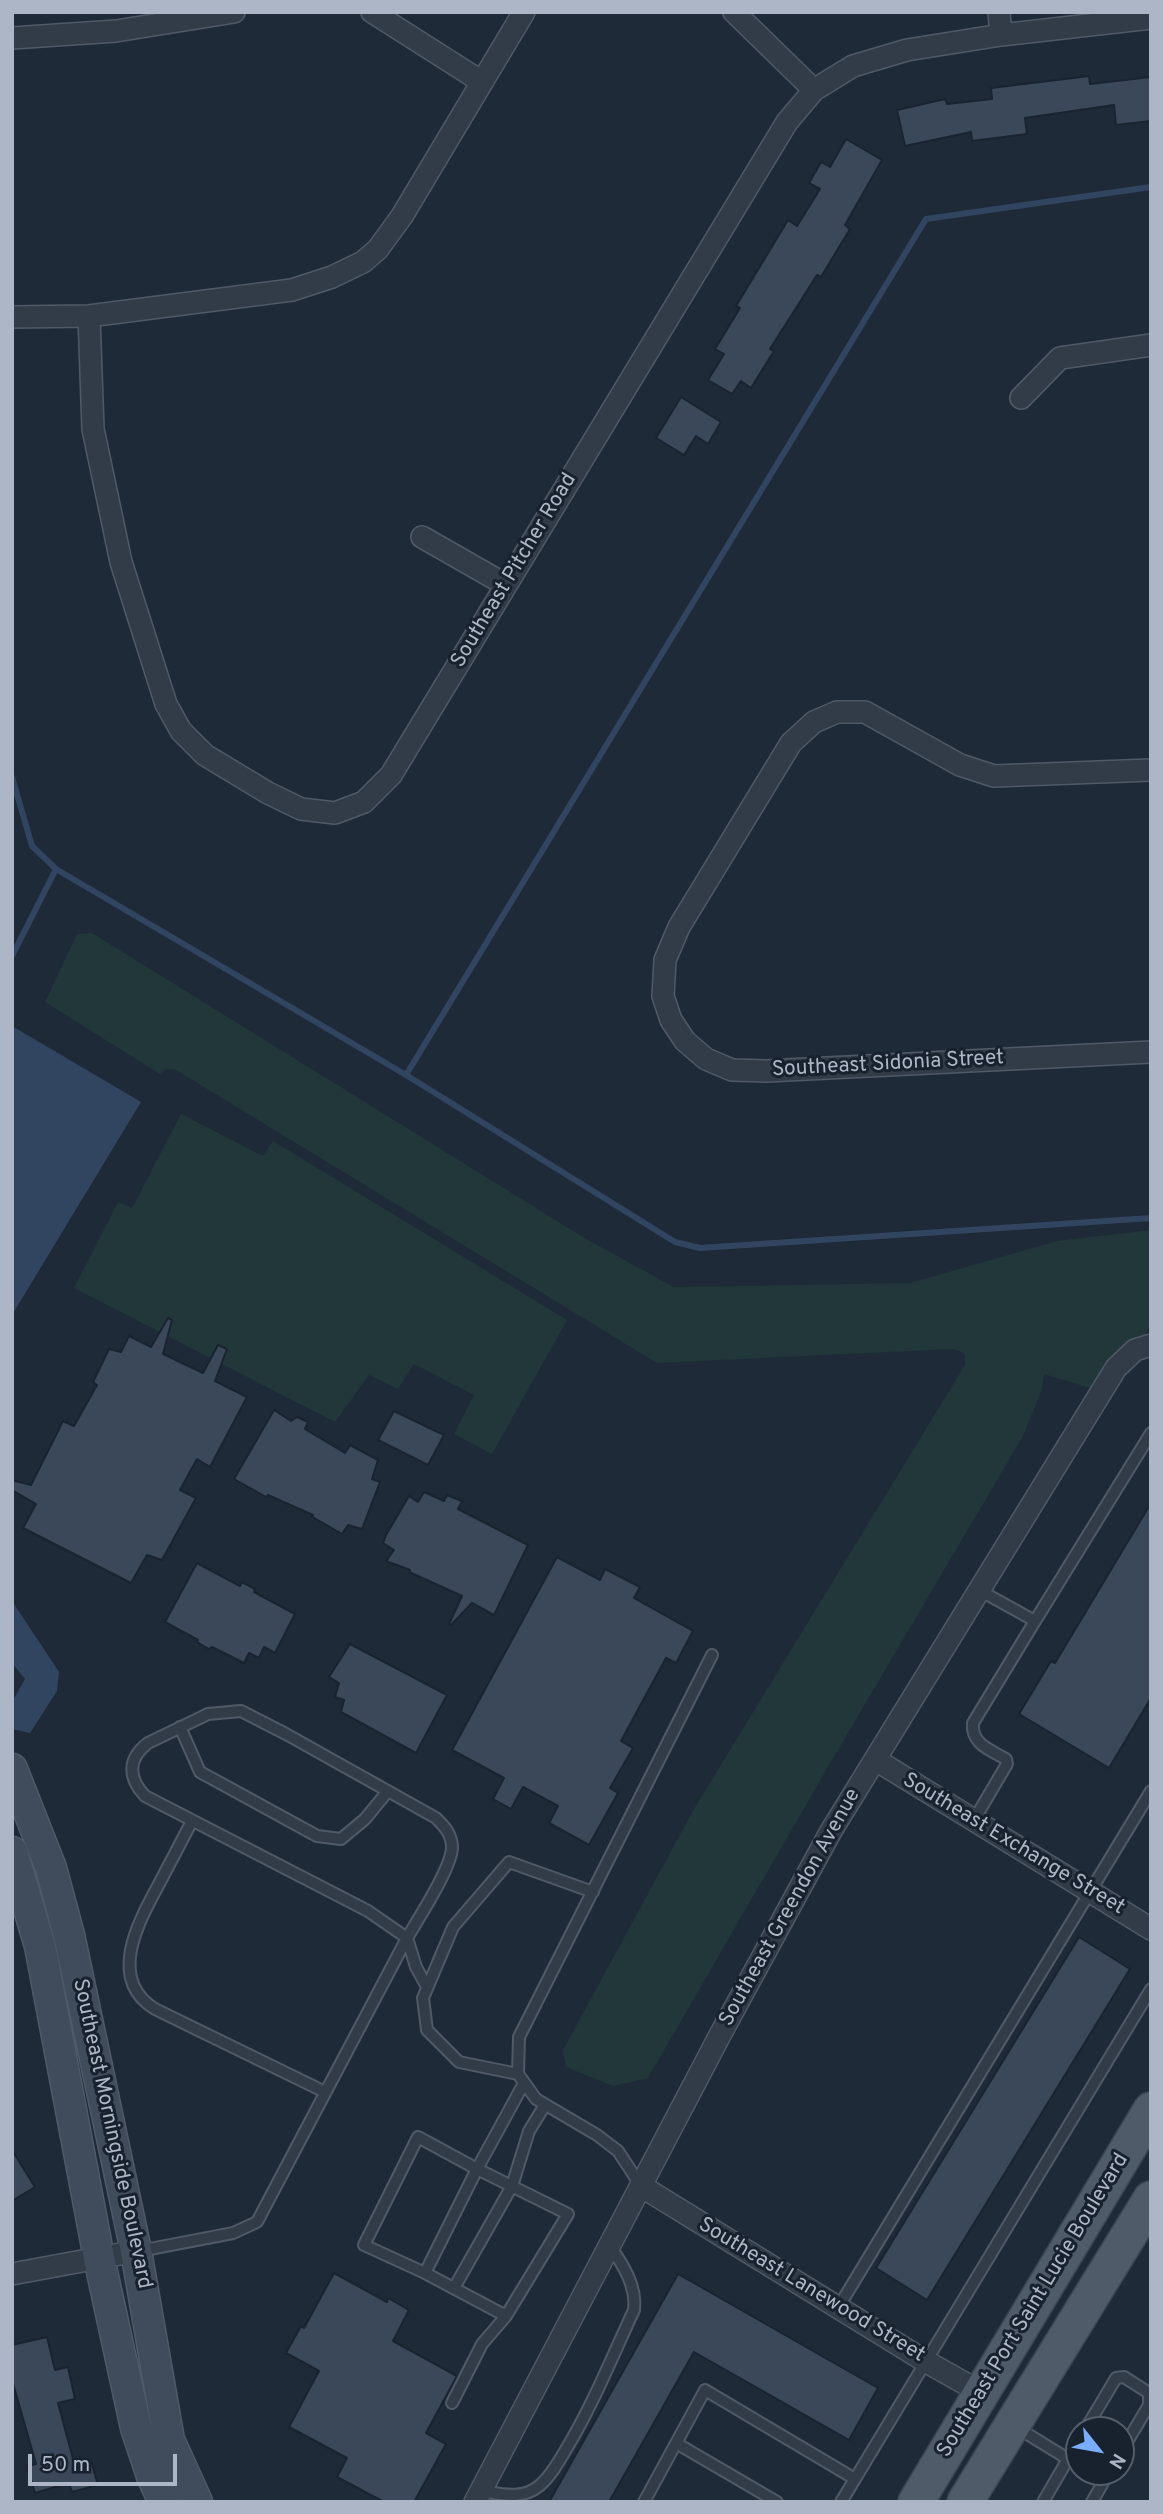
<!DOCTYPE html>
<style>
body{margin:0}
#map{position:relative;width:1163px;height:2514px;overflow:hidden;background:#1f2a39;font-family:Overpass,sans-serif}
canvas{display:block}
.frame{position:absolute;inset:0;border:14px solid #adb6c6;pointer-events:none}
.north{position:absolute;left:1065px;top:2416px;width:70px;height:70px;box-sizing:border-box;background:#18212e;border:2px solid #545d6b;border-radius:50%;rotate:121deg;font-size:19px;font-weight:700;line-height:28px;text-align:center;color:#adb6c6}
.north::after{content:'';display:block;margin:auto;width:24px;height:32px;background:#79adfe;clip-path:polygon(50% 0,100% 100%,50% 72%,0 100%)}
.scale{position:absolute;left:28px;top:2454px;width:149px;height:32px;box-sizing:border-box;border:4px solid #adb6c6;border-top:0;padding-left:9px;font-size:21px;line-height:24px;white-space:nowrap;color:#adb6c6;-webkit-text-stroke:5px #18212e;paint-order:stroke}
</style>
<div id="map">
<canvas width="1163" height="2514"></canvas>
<div class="frame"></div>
<div class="north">N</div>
<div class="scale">50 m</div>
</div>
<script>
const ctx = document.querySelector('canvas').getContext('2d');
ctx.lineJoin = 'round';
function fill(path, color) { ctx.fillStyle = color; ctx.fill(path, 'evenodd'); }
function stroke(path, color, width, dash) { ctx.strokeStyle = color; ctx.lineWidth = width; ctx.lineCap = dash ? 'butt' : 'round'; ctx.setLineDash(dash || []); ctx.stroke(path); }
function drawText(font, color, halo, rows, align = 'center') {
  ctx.font = font + ' Overpass,sans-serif'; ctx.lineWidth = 6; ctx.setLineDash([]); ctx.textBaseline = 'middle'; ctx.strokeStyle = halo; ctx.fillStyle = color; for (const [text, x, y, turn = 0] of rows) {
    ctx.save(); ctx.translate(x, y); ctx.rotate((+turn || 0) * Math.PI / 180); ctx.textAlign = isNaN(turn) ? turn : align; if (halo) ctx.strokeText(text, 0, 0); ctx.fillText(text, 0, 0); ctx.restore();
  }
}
fill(new Path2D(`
 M92,933L586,1239L674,1287L910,1283L1057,1241L1151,1230V1324L1144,1336C1117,1344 1105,1365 1090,1388L1044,1374L1042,1389L1023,1436L832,1760L648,2078L613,2086L566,2067L563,2050L694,1809L965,1365V1355L960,1351L953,1349L657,1363L176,1070L166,1069L160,1074L45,1002L77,934Z
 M181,1114L263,1156L273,1141L567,1320L492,1454L454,1434L474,1395L414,1364L398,1389L369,1375L335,1422L74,1288L118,1202L132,1208Z`), '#21373a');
fill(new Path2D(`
 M12,1026L141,1102L12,1315Z
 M12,1601L59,1672L57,1691L30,1733L12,1729V1702L25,1679L12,1663Z`), '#314561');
stroke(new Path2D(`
 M12,777L32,846L56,869L406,1075L675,1242L700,1248L1151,1218
 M12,956L56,869
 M406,1075L926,219L1151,187`), '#314561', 6);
const building = new Path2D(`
 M1089,76L1090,84L1151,77V121L1116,125L1114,105L1025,118L1027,134L972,141L971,132L905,146L897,110L945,99L947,104L992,99L991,88Z
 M846,139L882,160L845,225L850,229L821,277L817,275L770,349L774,351L751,388L741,381L732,394L708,380L724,354L715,349L740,308L736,306L788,220L797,226L820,189L809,183L821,162L830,167Z
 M681,397L721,422L708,444L696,436L684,455L656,438Z
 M168,1318L172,1320L163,1354L203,1373L218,1345L227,1349L215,1381L247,1397L210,1467L197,1459L180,1490L196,1498L162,1560L147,1555L131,1583L23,1528L36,1504L12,1490V1480L31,1485L63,1421L74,1426L97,1385L93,1382L109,1349L121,1352L129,1336L151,1347Z
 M274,1410L291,1421L297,1417L308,1422L305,1429L345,1453L350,1445L378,1460L372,1479L380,1482L362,1529L348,1525L342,1534L311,1516L313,1515L268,1495L266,1497L234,1479Z
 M394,1411L444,1435L428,1465L378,1440Z
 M424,1492L444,1501L447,1495L462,1501L458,1509L528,1545L494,1615L472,1603L451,1625L449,1624L462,1596L409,1572L410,1570L386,1561L394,1550L383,1543L386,1535L409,1496L418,1502Z
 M1151,1503V1698L1109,1768L1019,1714L1051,1661L1055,1663Z
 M557,1557L600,1580L605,1569L640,1587L634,1598L693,1631L676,1663L666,1658L621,1741L633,1748L610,1788L618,1793L589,1845L549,1823L558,1806L523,1787L511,1809L493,1799L504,1778L452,1750Z
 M197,1563L240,1586L242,1582L255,1589L254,1592L295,1614L275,1653L264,1647L259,1658L249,1653L244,1663L212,1647L209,1649L197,1642L198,1640L165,1622Z
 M350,1644L447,1695L416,1753L341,1712L344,1700L335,1697L339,1683L329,1677Z
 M1079,1937L1130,1969L927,2300L876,2268Z
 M12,2150L35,2187L12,2201Z
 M334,2273L387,2302L388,2298L409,2310L393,2341L457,2376L426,2433L446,2444L414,2502H384L337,2477L347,2458L289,2427L319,2371L286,2353L301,2326L304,2328Z
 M678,2274L878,2388L849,2440L694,2352L609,2502H549Z
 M47,2337L55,2370L68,2367L75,2399L58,2403L75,2466L91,2461L98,2485L72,2492L69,2483L35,2493L27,2466L36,2464L12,2380V2345Z`);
fill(building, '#3a4859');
stroke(building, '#1a2330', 2);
const lane = new Path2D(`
 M979,1590L1035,1621L1151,1433
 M180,1727L200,1772L317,1836L341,1839L365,1819L388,1791
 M974,1820L1007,1764L1006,1759C990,1750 971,1744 973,1723L1035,1621
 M192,1821C181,1842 170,1863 159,1884C139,1921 106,1979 155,2009L325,2092
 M518,2074L459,2062L427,2030L423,1998L453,1927L509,1862L593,1892
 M641,2186L618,2151L597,2135L536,2099L518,2074L519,2037L712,1655
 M139,2251L233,2233L257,2222L407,1938L368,1911L145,1796C128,1778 127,1759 148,1743L208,1714L241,1711L286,1734L436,1818C444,1826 451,1833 452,1846C453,1866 418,1919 407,1938L416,1967L427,1987
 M425,2273L506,2316L568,2214L477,2169L425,2273L364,2245L418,2137L477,2169L524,2083
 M454,2288L512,2186L529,2131L545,2105
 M838,2308L1151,1791
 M452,2403L482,2344L506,2316
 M1016,2427L1068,2459
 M1085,2430L1116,2378L1124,2377L1149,2393V2405L1121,2452
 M676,2443L777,2502
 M481,2491C501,2494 522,2500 539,2486C550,2477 558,2463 565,2451C592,2407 612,2357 634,2310C637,2286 623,2265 610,2246
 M644,2502L705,2390L855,2479L1151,1989
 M841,2502L855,2479
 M1043,2502L1079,2440
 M1092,2502L1109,2472`);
const street = new Path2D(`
 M372,12L482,82
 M734,12L814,90
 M999,12L1001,35
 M12,38L116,31L234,12
 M89,316L93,429L121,562L166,704L181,731L205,755L268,793L301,809L335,813L364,802L391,775L787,122L814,90L853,66L907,50L1001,35L1151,18
 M12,317L89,316L292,290L332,277L363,262L378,249L402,216L524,12
 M1021,398L1060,358L1151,345
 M422,537L506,585
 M1151,770L994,776L960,765L865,712H837L814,722L791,743L679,927L665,960L663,996L671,1020L685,1041L706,1059L732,1070L767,1071L1151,1052
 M876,1760L1151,1929
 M641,2186L925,2361L982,2393
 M12,2274L136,2251
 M475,2502L720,2035L831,1831L1116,1368L1135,1350L1151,1345`);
const secondary = new Path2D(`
 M12,1769L51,1868L69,1935L136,2251L169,2440L197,2502
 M12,1852L40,1946L99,2258L136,2428L152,2476L164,2502`);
const primary = new Path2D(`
 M916,2502L1151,2110
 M965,2502L1151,2199`);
stroke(lane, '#505967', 14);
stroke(street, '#505967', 24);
stroke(secondary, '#505967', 33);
stroke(primary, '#3c4553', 38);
stroke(lane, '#323c49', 10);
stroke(street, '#323c49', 21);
stroke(secondary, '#404b5c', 30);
stroke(primary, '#505b6a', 35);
drawText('21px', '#adb6c6', '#18212e', [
 ["Southeast Pitcher Road",515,571,-59],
 ["Southeast Sidonia Street",888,1065,-3],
 ["Southeast Exchange Street",1013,1845,31],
 ["Southeast Greendon Avenue",791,1908,-61],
 ["Southeast Morningside Boulevard",111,2134,78],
 ["Southeast Lanewood Street",811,2291,31],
 ["Southeast Port Saint Lucie Boulevard",1034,2306,-59]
]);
</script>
